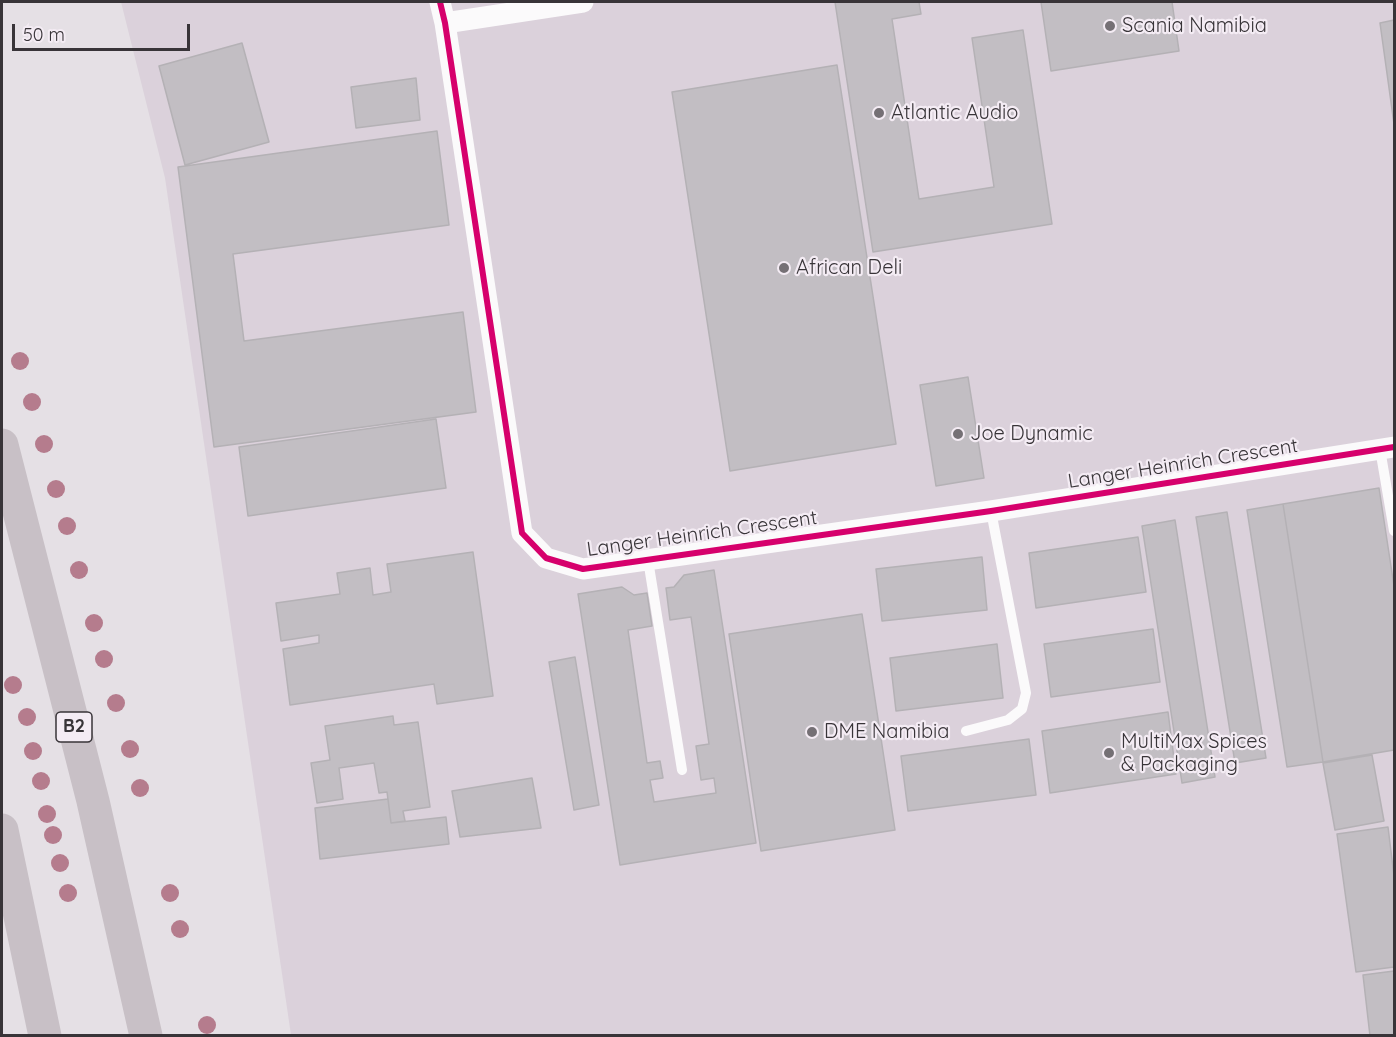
<!DOCTYPE html>
<style>
body{margin:0}
#map{position:relative;width:1396px;height:1037px;overflow:hidden;background:#e5e0e5;font-family:Quicksand,sans-serif}
canvas{display:block}
.frame{position:absolute;inset:0;border:3px solid #383438;pointer-events:none}
.scale{position:absolute;left:12px;top:24px;width:178px;height:27px;box-sizing:border-box;border:3px solid #383438;border-top:0;padding-left:8px;font-size:18px;line-height:21px;white-space:nowrap;color:#383438;-webkit-text-stroke:4px #f4ecf4;paint-order:stroke}
</style>
<div id="map">
<canvas width="1396" height="1037"></canvas>
<div class="frame"></div>
<div class="scale">50 m</div>
</div>
<script>
const ctx = document.querySelector('canvas').getContext('2d');
ctx.lineJoin = 'round';
function fill(path, color) { ctx.fillStyle = color; ctx.fill(path, 'evenodd'); }
function stroke(path, color, width, dash) { ctx.strokeStyle = color; ctx.lineWidth = width; ctx.lineCap = dash ? 'butt' : 'round'; ctx.setLineDash(dash || []); ctx.stroke(path); }
function drawText(font, color, halo, rows, align = 'center') {
  ctx.font = font + ' Quicksand,sans-serif'; ctx.lineWidth = 4.5; ctx.setLineDash([]); ctx.textBaseline = 'middle'; ctx.strokeStyle = halo; ctx.fillStyle = color; for (const [text, x, y, turn = 0] of rows) {
    ctx.save(); ctx.translate(x, y); ctx.rotate((+turn || 0) * Math.PI / 180); ctx.textAlign = isNaN(turn) ? turn : align; if (halo) ctx.strokeText(text, 0, 0); ctx.fillText(text, 0, 0); ctx.restore();
  }
}
fill(new Path2D(`
 M121,2H1394V1035H291L165,178Z`), '#dbd1db');
const building = new Path2D(`
 M835,2H919L921,14L892,19L919,199L994,187L972,38L1023,30L1052,224L873,252Z
 M1041,2H1172L1179,51L1051,71Z
 M1394,20V124L1380,23Z
 M242,43L269,142L185,165L159,66Z
 M837,65L896,444L730,471L672,92Z
 M416,78L420,120L356,128L351,87Z
 M437,131L449,225L233,254L244,341L463,312L476,412L214,447L178,167Z
 M968,377L984,478L936,486L920,385Z
 M436,419L446,488L248,516L239,447Z
 M1379,488L1394,586V750L1323,762L1283,504Z
 M1283,504L1323,762L1287,767L1247,510Z
 M1227,512L1266,758L1235,763L1196,517Z
 M1175,520L1215,777L1182,783L1142,526Z
 M1138,537L1146,592L1036,608L1029,553Z
 M473,552L493,696L437,704L434,684L290,705L283,649L319,643V635L281,641L276,603L340,594L337,573L370,568L373,595L391,592L387,564Z
 M982,557L987,610L882,621L876,569Z
 M714,570L756,843L620,865L578,594L622,587L634,595L647,593L652,626L628,630L647,763L660,761L663,778L650,780L654,802L716,793L714,778L701,780L696,746L709,744L691,617L670,620L666,588L674,587L684,575Z
 M862,614L895,830L761,851L729,634Z
 M1153,629L1160,682L1051,697L1044,644Z
 M997,644L1003,698L896,711L890,658Z
 M575,657L599,805L574,810L549,662Z
 M1168,712L1176,774L1050,793L1042,731Z
 M393,716L394,725L418,722L430,807L403,811L405,821L391,823L387,792L379,793L374,763L339,768L343,799L317,803L311,763L330,760L325,726Z
 M1029,739L1036,795L908,811L901,756Z
 M1372,755L1384,821L1335,830L1323,763Z
 M532,778L541,828L460,837L452,791Z
 M388,799L391,823L446,817L449,844L320,859L315,808Z
 M1388,827L1394,876V967L1356,972L1337,834Z
 M1394,971V1036H1370L1363,975Z`);
fill(building, '#c2bec3');
stroke(building, '#b4b1b5', 1.5);
stroke(new Path2D(`
 M1380,449L1394,531
 M648,560L682,770
 M966,731L1008,720L1022,709L1026,693L991,511`), '#fbfafb', 10);
stroke(new Path2D(`
 M440,2L445,23L522,533L546,558L583,569L991,511L1394,447
 M445,23L583,2`), '#fbfafb', 21);
stroke(new Path2D(`
 M2,445L93,801L146,1036
 M2,830L45,1036`), '#c8c0c6', 33);
stroke(new Path2D(`
 M440,2L445,23L522,533L546,558L583,569L991,511L1394,447`), '#d6006c', 6);
ctx.fillStyle = '#b57c8d';
for (const [x, y] of [
 [20,361],
 [32,402],
 [44,444],
 [56,489],
 [67,526],
 [79,570],
 [94,623],
 [104,659],
 [13,685],
 [116,703],
 [27,717],
 [130,749],
 [33,751],
 [41,781],
 [140,788],
 [47,814],
 [53,835],
 [60,863],
 [68,893],
 [170,893],
 [180,929],
 [207,1025]
]) { ctx.beginPath(); ctx.arc(x, y, 9, 0, 2 * Math.PI); ctx.fill(); }
for (const [x, y, r, color] of [
 [1110,26,6,"#757075"],
 [879,113,6,"#757075"],
 [784,268,6,"#757075"],
 [958,434,6,"#757075"],
 [812,732,6,"#757075"],
 [1109,753,6,"#757075"]
]) { const dot = new Path2D(); dot.arc(x, y, r, 0, 2 * Math.PI); ctx.fillStyle = color; ctx.fill(dot); stroke(dot, '#f4ecf4', 2); }
for (const [x, y, w] of [
 [74,727,36]
]) { const box = new Path2D(); box.roundRect(x - w / 2, y - 15, w, 30, 4.5); ctx.fillStyle = '#f4ecf4'; ctx.fill(box); stroke(box, '#383438', 1.5); }
drawText('bold 18px', '#383438', null, [
 ["B2",74,727]
]);
drawText('20px', '#383438', '#f4ecf4', [
 ["Scania Namibia",1122,26],
 ["Atlantic Audio",891,113],
 ["African Deli",796,268],
 ["Joe Dynamic",970,434],
 ["DME Namibia",824,732],
 ["MultiMax Spices",1121,742],
 ["& Packaging",1121,765]
], 'left');
drawText('20px', '#383438', '#f4ecf4', [
 ["Langer Heinrich Crescent",1183,464,-9],
 ["Langer Heinrich Crescent",702,534,-8]
]);
</script>
